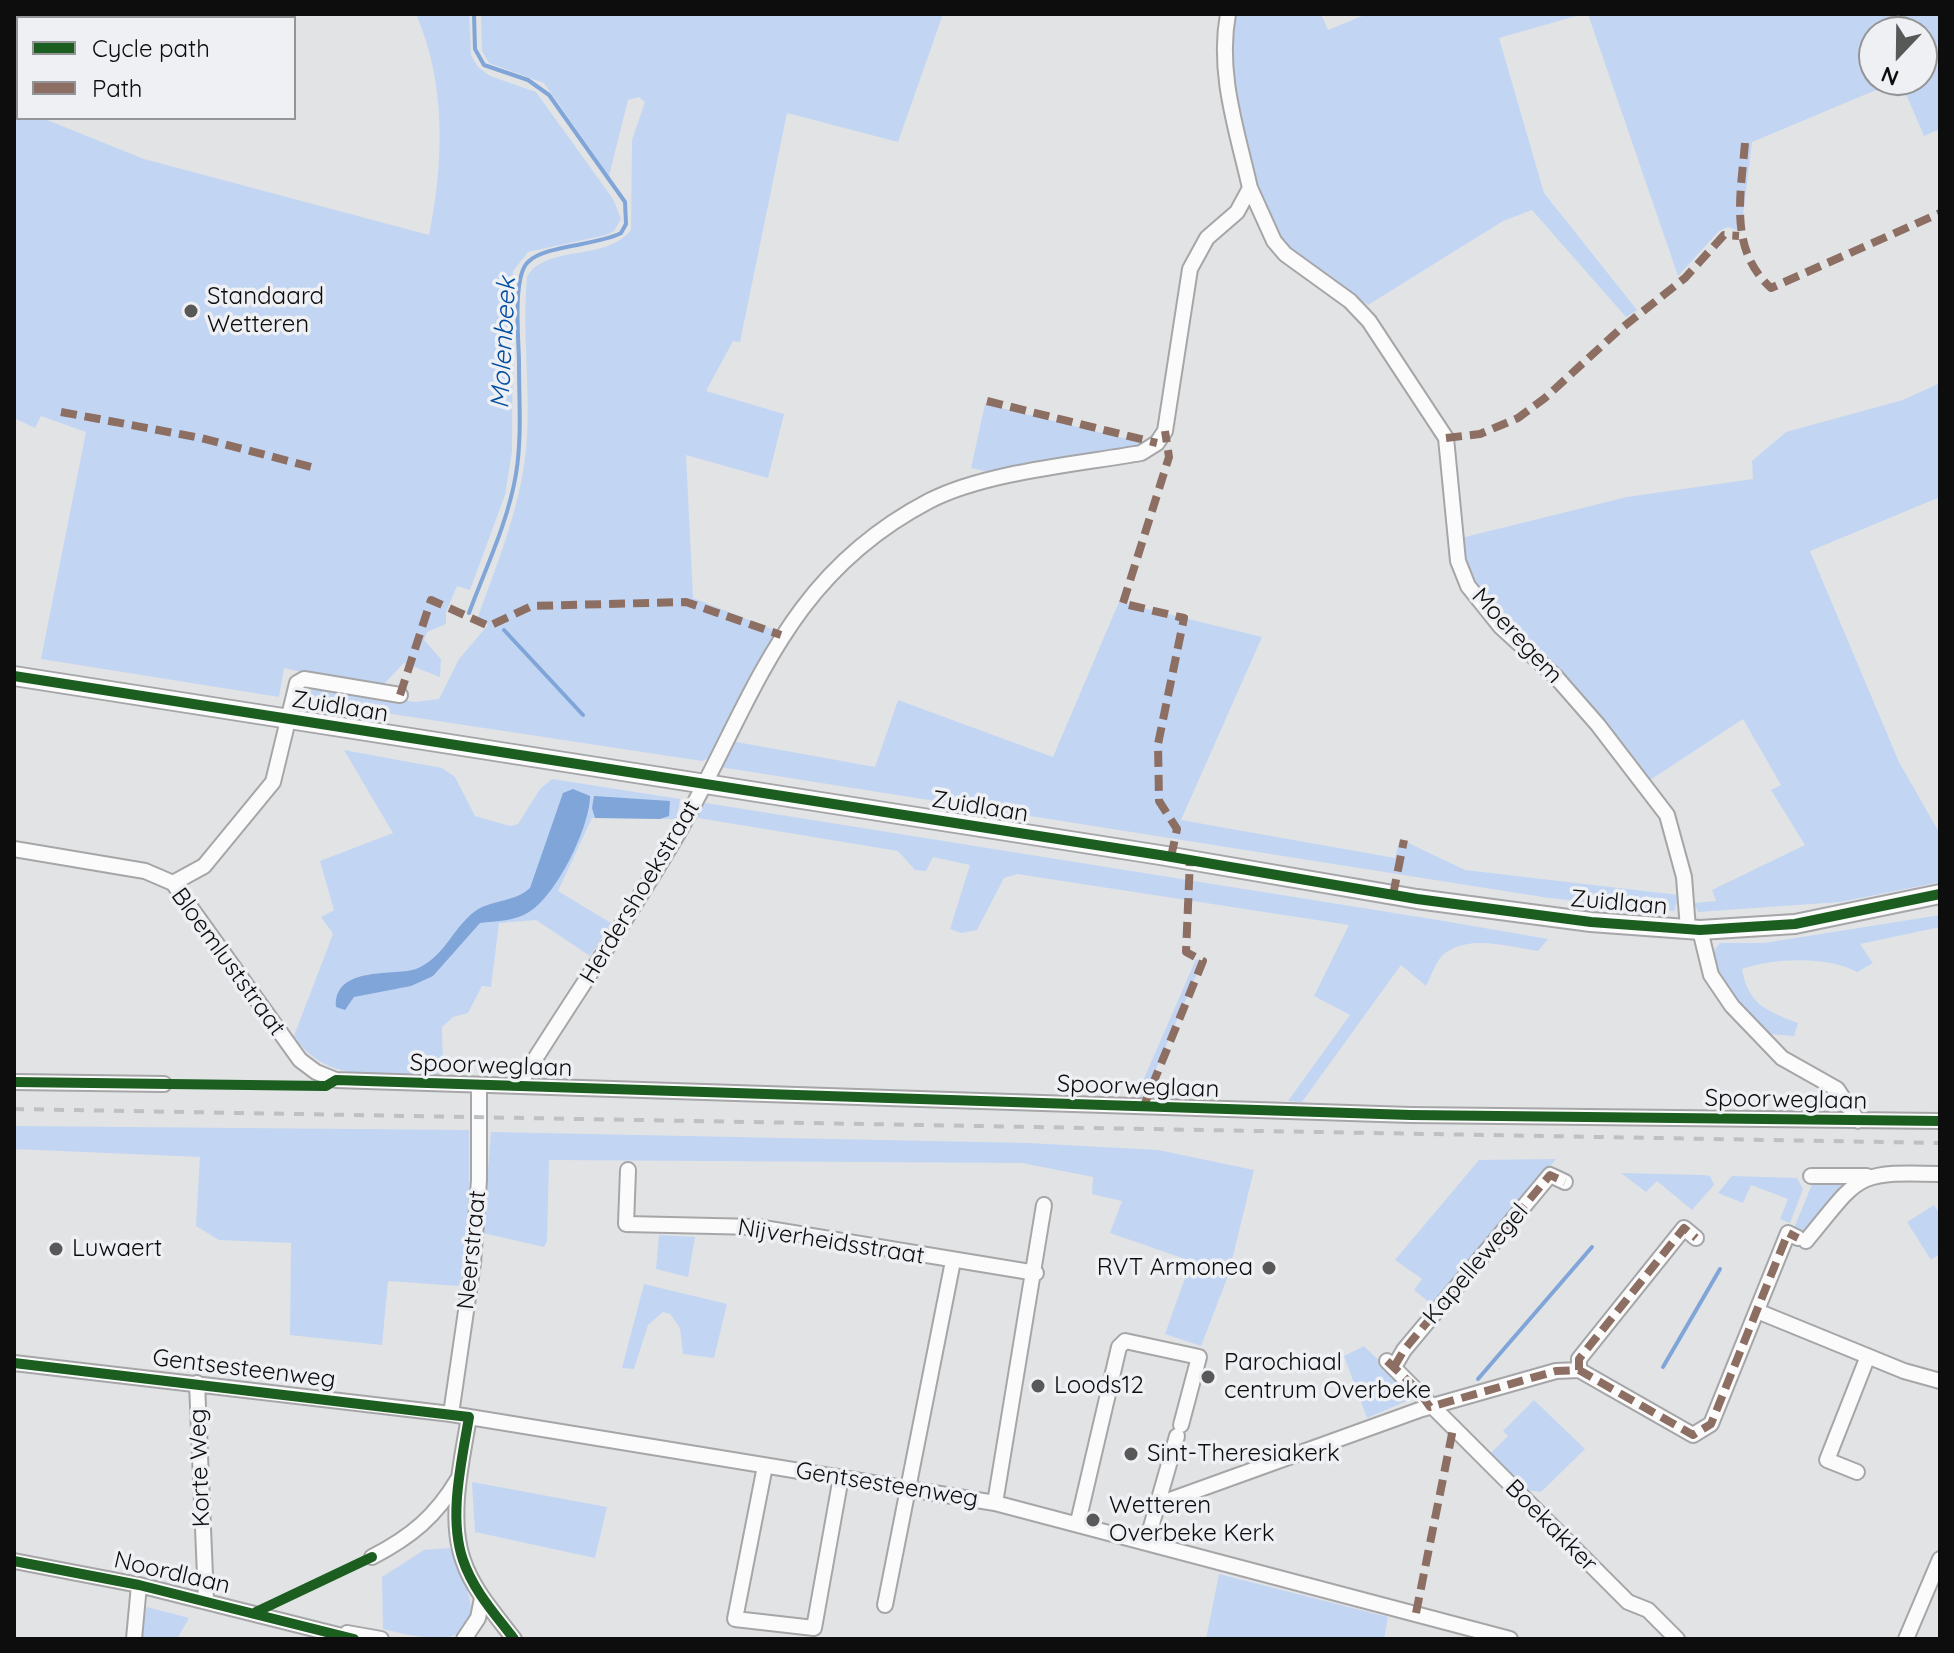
<!DOCTYPE html>
<style>
body{margin:0}
#map{position:relative;width:1954px;height:1653px;overflow:hidden;background:#e2e3e5;font-family:Quicksand,sans-serif}
canvas{display:block}
.frame{position:absolute;inset:0;border:16px solid #0d0d0e;pointer-events:none}
.legend{position:absolute;left:16px;top:16px;width:280px;height:104px;box-sizing:border-box;background:#eef0f3;border:2px solid #949597;margin:0;padding:10px 14px;list-style:none;font-size:24px;color:#0d0d0e}
.legend li{display:flex;align-items:center;gap:16px;height:40px}
.legend b{width:40px;border:2px solid #949597}
.north{position:absolute;left:1858px;top:16px;width:80px;height:80px;box-sizing:border-box;background:#eef0f3;border:2px solid #949597;border-radius:50%;rotate:202deg;font-size:22px;font-weight:700;line-height:32px;text-align:center;color:#0d0d0e}
.north::after{content:'';display:block;margin:auto;width:28px;height:36px;background:#585859;clip-path:polygon(50% 0,100% 100%,50% 72%,0 100%)}
</style>
<div id="map">
<canvas width="1954" height="1653"></canvas>
<div class="frame"></div>
<ul class="legend">
<li><b style="height:10px;background:#1b5e20"></b>Cycle path</li>
<li><b style="height:10px;background:#8d6e63"></b>Path</li>
</ul>
<div class="north">N</div>
</div>
<script>
const ctx = document.querySelector('canvas').getContext('2d');
ctx.lineJoin = 'round';
function fill(path, color) { ctx.fillStyle = color; ctx.fill(path, 'evenodd'); }
function stroke(path, color, width, dash) { ctx.strokeStyle = color; ctx.lineWidth = width; ctx.lineCap = dash ? 'butt' : 'round'; ctx.setLineDash(dash || []); ctx.stroke(path); }
function drawText(font, color, halo, rows, align = 'center') {
  ctx.font = font + ' Quicksand,sans-serif'; ctx.lineWidth = 7; ctx.setLineDash([]); ctx.textBaseline = 'middle'; ctx.strokeStyle = halo; ctx.fillStyle = color; for (const [text, x, y, turn = 0] of rows) {
    ctx.save(); ctx.translate(x, y); ctx.rotate((+turn || 0) * Math.PI / 180); ctx.textAlign = isNaN(turn) ? turn : align; if (halo) ctx.strokeText(text, 0, 0); ctx.fillText(text, 0, 0); ctx.restore();
  }
}
fill(new Path2D(`
 M416,14H469L471,55L478,67L490,76L536,92L613,199L621,219L614,231L606,235L528,252L513,271L512,452L505,495L470,590L457,586L446,612V624L427,632L424,640L441,659L440,677L404,663L379,689L284,668L279,697L41,659L86,432L41,416L35,428L14,418V107L18,109V118H42L144,159L429,235C444,162 446,82 416,14Z
 M481,14H943L898,142L787,113L740,342L733,341L706,391L784,414L768,478L686,455L693,598L777,631L752,671L709,758L702,761L306,701L307,693L316,686L415,702L439,699L459,659L488,625L477,620C498,560 524,500 527,436C530,383 522,331 527,277C545,244 606,262 631,230L632,140L645,102L639,97L628,100L609,176L544,83L489,63L482,51Z
 M1234,14H1321L1328,30L1367,14H1583L1499,38L1544,193L1637,310L1626,317L1532,210L1503,221L1368,305L1296,255L1274,230L1252,169L1234,92L1229,47Z
 M1588,14H1940V129L1924,136L1900,80L1752,142L1741,232L1728,227L1719,231L1678,276ZM1874,32H1922V80H1874Z
 M1940,383V497L1810,551L1899,762L1940,834V882L1840,902L1698,912L1694,903L1716,901L1712,890L1805,845L1771,790L1781,785L1743,719L1650,780L1565,679L1497,611L1471,574L1461,538L1627,497L1753,479L1752,461L1786,432L1903,400Z
 M985,404L1147,444L1139,448L998,474L971,468Z
 M1119,602L1262,637L1181,820L1395,858L1400,839L1465,870L1679,895L1674,911L1549,898L720,767L731,741L875,767L898,700L1053,757Z
 M344,750L442,768L455,777L475,816L510,826L518,824L540,789L552,779L680,799L677,819L592,818L558,891L611,923L590,956L536,920L499,923L491,987L482,986L468,1013L453,1017L442,1027L443,1074C389,1073 327,1087 294,1036L333,934L321,917L334,910L320,861L393,833Z
 M706,803L1438,920L1548,939L1538,951C1510,947 1471,934 1445,953C1437,959 1431,976 1426,986L1401,965L1302,1102L1288,1101L1350,1015L1314,996L1349,925L1017,874L1004,878L977,930L961,933L950,929L970,865L933,857L926,871L915,870L898,851L692,817Z
 M1940,915V927L1860,944L1873,963L1857,972C1827,956 1775,958 1742,969C1748,1004 1766,1011 1798,1023L1794,1036C1786,1035 1774,1035 1768,1033C1750,1024 1716,972 1712,953L1720,943H1764Z
 M1196,959L1202,962L1144,1097H1136Z
 M14,1126L469,1130V1205L460,1286L388,1281L382,1345L290,1335L291,1243L219,1240L196,1226L200,1157L14,1149Z
 M491,1132L1028,1143L1158,1150L1254,1170L1228,1276L1201,1346L1165,1334L1191,1261L1110,1233L1122,1201L1092,1194L1093,1177L1022,1163L549,1160L547,1241L544,1247L483,1233Z
 M1556,1159L1435,1307L1414,1290L1422,1279L1395,1260L1479,1160Z
 M1621,1173L1702,1175L1710,1176L1714,1185L1692,1210L1657,1181L1646,1192Z
 M1732,1176L1797,1178L1803,1189L1790,1223L1780,1219L1788,1199L1751,1185L1743,1203L1718,1193Z
 M1856,1179L1806,1235L1794,1228L1813,1182Z
 M1934,1205L1940,1214V1254L1931,1260L1907,1222Z
 M659,1235L695,1237L688,1277L656,1269Z
 M644,1284L727,1304L714,1358L683,1354L680,1328L670,1314L663,1312L648,1325L634,1369L622,1368Z
 M1364,1346L1412,1393L1409,1400L1367,1418L1344,1356Z
 M1534,1400L1585,1449L1541,1492L1518,1489L1486,1458L1508,1436L1503,1431Z
 M472,1482L607,1507L595,1558L475,1532Z
 M450,1548C457,1566 470,1590 471,1609C475,1653 407,1635 383,1629L382,1577L424,1550Z
 M1219,1574L1388,1617L1384,1639H1206Z
 M147,1607L189,1618L177,1639H140Z`), '#c2d6f3');
fill(new Path2D(`
 M573,789L590,796C590,827 556,896 529,912C515,921 497,921 480,923L433,976L411,986L354,997L345,1010L336,1007C333,965 397,976 416,969C444,958 452,929 474,912C491,899 514,903 530,888L563,793Z
 M594,796L670,801L669,816L660,819L595,818L592,808Z`), '#80a5d8');
stroke(new Path2D(`
 M469,613C486,567 508,522 516,474C522,437 519,401 519,364C519,341 512,277 528,262C545,245 596,246 621,233L626,224L625,202L549,95L528,80L484,65L475,49L474,14
 M504,630L583,715
 M1663,1367L1720,1269
 M1478,1379L1592,1247`), '#80a5d8', 4);
const minor = new Path2D(`
 M80,14L91,18
 M261,14L262,18
 M141,18L160,14
 M1250,188L1274,241L1285,254L1350,301L1369,321L1446,438L1458,561L1468,586L1501,627L1556,677L1598,725L1667,815L1684,877L1688,929
 M14,849L145,871L173,883L300,1060L316,1072L336,1080L1411,1115L1940,1121
 M173,883L204,866L273,782L297,683L304,679L400,695
 M1700,930L1711,975L1732,1006L1782,1058L1837,1089L1858,1121
 M14,1082L164,1084
 M518,1086C569,1004 624,925 673,842C752,708 778,580 929,501C985,472 1078,464 1141,453L1157,443L1165,431L1190,269L1207,238L1237,212L1250,188C1237,130 1217,74 1228,14
 M628,1170L626,1224L757,1227L1036,1273
 M1811,1176H1867
 M1806,1241C1860,1176 1853,1171 1940,1174
 M1757,1311L1904,1371L1940,1381
 M1387,1361L1628,1602L1648,1610L1677,1639
 M14,1363L451,1414L995,1503L1510,1639
 M1394,1367L1404,1350L1550,1175L1565,1182
 M1579,1370V1359L1684,1228L1696,1238
 M197,1383L206,1600
 M451,1414L473,1263L479,1180V1085
 M469,1417C462,1460 448,1517 463,1560C473,1590 495,1614 514,1639
 M765,1466L735,1619L814,1628L841,1477
 M1857,1472L1827,1460L1868,1356
 M995,1503L1044,1205
 M1156,1505L1422,1409L1556,1371L1579,1370L1693,1435L1711,1424L1788,1233L1798,1238
 M1078,1522L1119,1347L1125,1341L1199,1357L1181,1425
 M1147,1541L1177,1436
 M372,1557C411,1537 436,1516 458,1479
 M14,1561L139,1585L354,1639
 M885,1605L953,1261
 M347,1633L381,1639
 M134,1639L139,1585
 M464,1639L478,1618L482,1598
 M1906,1639L1940,1559`);
const major = new Path2D(`
 M14,676L1160,855L1417,899L1591,922L1700,930L1795,924L1940,894`);
stroke(minor, '#a6a6a8', 18);
stroke(major, '#a6a6a8', 22);
stroke(minor, '#fbfbfb', 14);
stroke(major, '#fbfbfb', 18);
stroke(new Path2D(`
 M14,1109L1940,1143`), '#bfc0c0', 4, [10, 10]);
stroke(new Path2D(`
 M1745,143C1741,194 1728,249 1771,288L1940,213
 M987,401L1157,443
 M61,412L201,438L315,468
 M1446,438L1480,434L1518,418L1545,398L1618,331L1685,278L1724,235L1739,236
 M1123,603L1169,457L1165,431
 M1129,605L1184,618L1158,744L1159,801L1177,829L1171,857
 M400,695L431,600L489,626L532,606L686,602L781,635
 M1393,895L1404,840
 M1143,1108L1203,961L1186,952L1190,860
 M1387,1361L1417,1389L1430,1407L1556,1371L1579,1370L1693,1435L1711,1424L1788,1233L1798,1238
 M1394,1367L1404,1350L1550,1175L1565,1182
 M1579,1370V1359L1684,1228L1696,1238
 M1416,1613L1453,1429`), '#8d6e63', 8, [16, 8]);
stroke(new Path2D(`
 M14,676L1160,855L1417,899L1591,922L1700,930L1795,924L1940,894
 M14,1082L326,1086L336,1080L1411,1115L1940,1121
 M14,1363L469,1417C462,1460 448,1517 463,1560C473,1590 495,1614 514,1639
 M14,1561L139,1585L354,1639
 M256,1612L372,1557`), '#1b5e20', 10);
for (const [x, y, r, color] of [
 [191,311,8,"#585859"],
 [56,1249,8,"#585859"],
 [1269,1268,8,"#585859"],
 [1208,1377,8,"#585859"],
 [1038,1386,8,"#585859"],
 [1131,1454,8,"#585859"],
 [1093,1520,8,"#585859"]
]) { const dot = new Path2D(); dot.arc(x, y, r, 0, 2 * Math.PI); ctx.fillStyle = color; ctx.fill(dot); stroke(dot, '#eef0f3', 3); }
drawText('24px', '#0d0d0e', '#eef0f3', [
 ["Standaard",207,297],
 ["Wetteren",207,325],
 ["Luwaert",72,1249],
 ["RVT Armonea",1253,1268,"right"],
 ["Parochiaal",1224,1363],
 ["centrum Overbeke",1224,1391],
 ["Loods12",1054,1386],
 ["Sint-Theresiakerk",1147,1454],
 ["Wetteren",1109,1506],
 ["Overbeke Kerk",1109,1534]
], 'left');
drawText('24px', '#0d0d0e', '#eef0f3', [
 ["Moeregem",1517,636,47],
 ["Zuidlaan",340,707,9],
 ["Zuidlaan",980,807,9],
 ["Herdershoekstraat",640,892,-59],
 ["Zuidlaan",1619,903,5],
 ["Bloemluststraat",228,962,54],
 ["Spoorweglaan",491,1066,2],
 ["Spoorweglaan",1138,1087,2],
 ["Spoorweglaan",1786,1100,1],
 ["Nijverheidsstraat",831,1242,9],
 ["Neerstraat",472,1250,-84],
 ["Kapellewegel",1476,1264,-50],
 ["Gentsesteenweg",244,1369,7],
 ["Korte Weg",200,1468,-92],
 ["Gentsesteenweg",887,1485,9],
 ["Boekakker",1551,1526,45],
 ["Noordlaan",172,1573,13]
]);
drawText('italic 26px', '#004da2', '#eef0f3', [
 ["Molenbeek",504,343,-87]
]);
</script>
